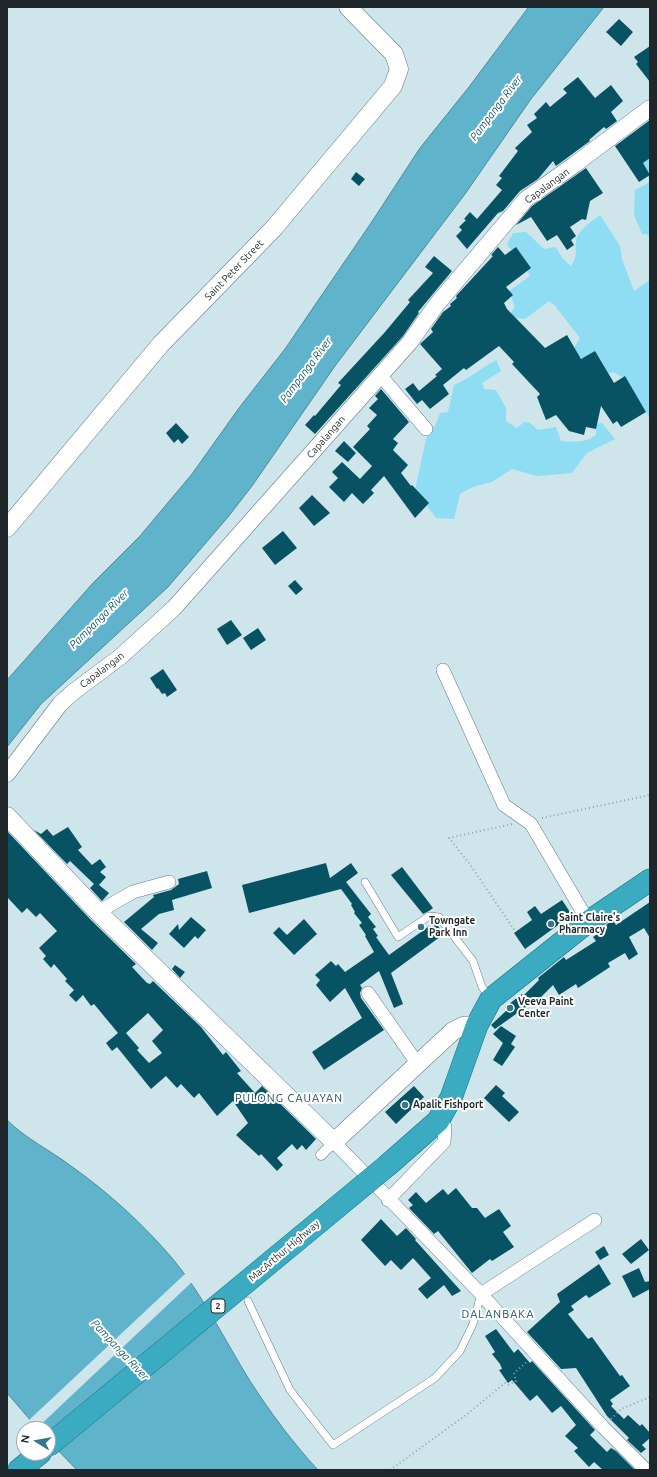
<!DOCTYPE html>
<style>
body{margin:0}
#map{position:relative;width:657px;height:1477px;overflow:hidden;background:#cee5ec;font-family:Ubuntu,sans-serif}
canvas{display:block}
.frame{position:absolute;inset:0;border:8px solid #1f272a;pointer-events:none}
.north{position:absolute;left:16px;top:1421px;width:40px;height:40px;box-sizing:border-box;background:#fff;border:1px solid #a5a9aa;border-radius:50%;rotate:281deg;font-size:11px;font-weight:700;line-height:16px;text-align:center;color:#1f272a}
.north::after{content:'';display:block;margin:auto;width:14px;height:18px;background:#357788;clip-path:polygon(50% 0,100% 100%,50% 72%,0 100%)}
</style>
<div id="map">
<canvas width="657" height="1477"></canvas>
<div class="frame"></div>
<div class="north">N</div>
</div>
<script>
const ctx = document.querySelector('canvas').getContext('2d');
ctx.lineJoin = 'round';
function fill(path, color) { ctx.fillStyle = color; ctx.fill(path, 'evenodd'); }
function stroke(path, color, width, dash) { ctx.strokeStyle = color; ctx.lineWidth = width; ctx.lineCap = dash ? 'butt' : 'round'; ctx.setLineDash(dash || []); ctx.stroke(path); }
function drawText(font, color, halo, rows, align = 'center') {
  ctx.font = font + ' Ubuntu,sans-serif'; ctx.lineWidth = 4; ctx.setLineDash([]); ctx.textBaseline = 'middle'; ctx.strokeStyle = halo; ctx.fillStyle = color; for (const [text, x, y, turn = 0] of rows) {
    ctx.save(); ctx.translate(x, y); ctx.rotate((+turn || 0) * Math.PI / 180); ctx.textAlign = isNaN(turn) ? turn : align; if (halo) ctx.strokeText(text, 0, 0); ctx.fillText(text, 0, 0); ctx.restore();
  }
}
fill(new Path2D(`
 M650,158V235L642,234L634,215L635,190L648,183L650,180L641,163Z
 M600,215L620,246L622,259L634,291L650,280L649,417L626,379L613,372L606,374L588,359L578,357L574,348L580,338L555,306L549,301L525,319L515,318L511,313L515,307L509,291L530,276L522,260L507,245L513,233L526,232L544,249L556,247L562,258L571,266C578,255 575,253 576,241C577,231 592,221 600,215Z
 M496,360L501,371L482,383L484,389L496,390L506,408V421L517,428L524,422L530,423L538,430L556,427L561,441C575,442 585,443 596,435V424L602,423L615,439L587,453L572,473L537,476L512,469L492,482L473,487L460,494L454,519L436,518L415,490L428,430L435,426L440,413L448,412L454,385C469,379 481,368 496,360Z`), '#8fddf3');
const water = new Path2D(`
 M529,7H604L531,99L465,194L335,366L252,486L228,517L168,587L41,704L7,747V680L93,583L140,536L192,474L239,408L285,349L371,223L420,148L469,87Z
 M7,1120C26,1139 50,1150 71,1166C109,1193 142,1223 172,1258C203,1295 224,1339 250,1381C270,1412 293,1443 318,1470H77L48,1440V1429H38L7,1393Z`);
fill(water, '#5fb4cb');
stroke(water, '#4c8a9b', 1);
fill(new Path2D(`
 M186,1273L192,1282L36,1429L28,1421Z`), '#cee5ec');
fill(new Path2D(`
 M619,19L633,32L621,46L606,32Z
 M650,46V82L636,64L638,62L634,57Z
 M578,77L595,98L611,85L623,101L611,112L617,121L606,129L604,127L589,140L590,141L556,166L553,161L538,179L520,191L503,211L498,213L467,249L456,236L462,230L459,227L466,220L464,219L470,212L477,219L502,190L496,185L502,178L499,176L518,151L515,148L532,132L527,125L537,118L534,114L546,102L550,107L567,93L563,89Z
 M650,120V158L643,163L650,175L639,182L615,146Z
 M586,168L603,193L590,201L586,220L582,219L570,227L576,236L571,240L574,245L567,250L557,235L547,241L531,217L516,225L532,206Z
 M356,172L365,179L359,186L351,179Z
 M498,247L505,255L516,247L531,268L506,287L513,295L504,303L507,309L545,348L567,335L581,359L595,351L614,383L625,376L646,412L621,427L617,421L613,424L601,406L596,429L586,427L584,435L569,431L556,415L546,420L537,397L540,394L512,364L514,362L499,346L466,370L464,368L443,385L449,394L430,409L422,400L417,404L405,389L413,383L419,391L437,376L435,375L442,369L420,344L433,332L431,329L443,312L451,306L450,304L457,298L456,296L493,256L491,255Z
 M434,256L452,271L418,312L419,313L403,336L315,434L305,425L314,415L315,416L341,385L338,383L385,332L410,302L408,300L433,273L425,267Z
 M381,389L409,422L393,439L398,443L393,450L408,465L401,473L411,486L412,485L429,503L415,518L384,476L371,490L374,493L363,504L352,493L344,502L329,487L338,478L332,472L342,462L360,479L372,466L353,447L370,429L367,426L377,415L369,408L378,399L375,396Z
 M176,423L189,437L182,444L178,439L174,443L166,433Z
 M344,441L356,453L348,462L335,451Z
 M312,495L330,513L314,526L299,508Z
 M283,531L297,548L275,565L262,548Z
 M295,580L303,589L296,595L288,586Z
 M231,620L242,635L227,645L217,629Z
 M258,628L266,640L251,650L243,638Z
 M163,669L177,690L167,697L165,693L162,694L158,688L157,689L150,678Z
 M68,827L82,847L78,850L92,865L100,859L106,867L100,872L106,877L99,885L109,893L102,901L90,888L94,884L70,861L67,864L34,830L41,834L47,829L53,836Z
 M7,831L91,920L136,964L132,967L147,983L150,984L153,981L201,1027L223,1055L226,1052L241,1071L237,1073L255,1093L262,1086L316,1139L306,1150L302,1145L297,1150L292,1144L277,1158L283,1165L277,1171L261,1154L259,1156L236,1135L248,1123L233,1101L217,1116L199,1093L194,1098L181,1084L177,1088L166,1076L151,1089L117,1047L112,1051L106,1043L118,1033L94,1004L91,1006L83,995L76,1002L69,995L74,990L65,981L67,979L54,964L51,968L43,959L46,956L39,948L57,931L40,913L36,917L27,908L22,913L7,897ZM148,1013L163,1030L152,1041L162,1053L149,1063L137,1050L139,1048L126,1033Z
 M326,863L330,878L351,863L358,873L346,882L371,914L368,917L376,927L373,929L378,936L376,937L389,955L435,922L444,934L391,973L403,1004L394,1008L379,971L360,985L362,988L360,993L361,998L384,1030L324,1070L312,1052L362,1018L345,988L330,1002L316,985L320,980L315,975L331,961L336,966L338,964L345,972L374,952L365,936L366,935L359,925L362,923L354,913L355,912L351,905L352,904L341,889L249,913L242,885Z
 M402,867L433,908L429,911L423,914L391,875Z
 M207,871L212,888L172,900L174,910L159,914L141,929L158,943L152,950L124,922L154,897L153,895L171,890L179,884L178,879Z
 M562,900L572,915L525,949L514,933L532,920L527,912L535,906L541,914Z
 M650,902V938L644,928L629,937L638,954L629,960L625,953L608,963L610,967L578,988L576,984L559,995L553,985L538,1000L537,999L495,1029L491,1025L507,1010L505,1007L522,994L523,996L539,980L538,978L564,957L566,960L596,941L593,937L607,927L606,925L610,922L613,920L616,925Z
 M191,917L206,930L198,939L195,936L184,948L169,934L178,924L179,930Z
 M304,919L317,934L294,955L273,933L279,927L287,935Z
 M175,965L185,972L180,978L172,969Z
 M501,1026L516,1036L511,1044L515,1047L502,1066L493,1060L503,1043L493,1034Z
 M496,1085L505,1093L502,1096L519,1112L509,1122L484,1098Z
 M414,1086L424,1097L396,1124L385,1112Z
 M456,1188L472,1208H477L485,1218L499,1209L511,1226L503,1232L514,1247L492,1261L490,1259L472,1273L438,1231L434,1234L409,1208L413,1205L408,1200L416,1192L426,1203L443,1189L448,1195Z
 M381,1219L397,1236L406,1228L416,1239L415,1240L461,1291L452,1296L444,1285L427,1299L418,1289L431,1278L413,1258L401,1270L391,1260L385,1266L361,1240Z
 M641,1239L649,1250L631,1264L622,1254Z
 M604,1246L609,1255L600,1260L595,1252Z
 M599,1264L611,1284L589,1298L586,1295L571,1306L574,1310L568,1314L588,1339L592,1337L620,1376L622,1375L630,1386L610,1400L613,1404L611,1406L624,1419L628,1415L640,1426L642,1424L650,1433V1438L642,1445L646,1449L641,1453L627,1440L629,1438L607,1416L576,1368L561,1369L527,1332L560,1302L557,1294Z
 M639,1268L645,1282L650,1281V1289L633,1298L622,1276Z
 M496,1329L514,1353L518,1349L530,1363L532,1361L595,1430L590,1435L607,1452L611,1448L616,1451L635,1470H603L594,1462L589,1467L574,1451L578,1448L565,1436L576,1425L561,1406L552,1413L537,1395L530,1401L512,1380L508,1383L499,1370L502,1369L500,1364L492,1354L495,1352L485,1336Z`), '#075363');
const service = new Path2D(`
 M365,882L398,937L429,916L439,917L473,961L482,987L490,998
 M248,1301L290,1390L333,1445L435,1378L460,1351L473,1324L481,1294`);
const pedestrian = new Path2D(`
 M321,1155L334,1142`);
const minor = new Path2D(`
 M380,375L426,429
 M443,670L504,805L531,824L588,921
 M98,912L133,892L169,882
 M368,993L417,1063
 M334,1142L481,1294L603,1427L646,1470
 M388,1200L444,1142L445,1127L438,1121
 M481,1294L595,1220`);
const tertiary = new Path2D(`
 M7,774L60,704L72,693L120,657L174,608L410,342L437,304L526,199L574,165L650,108`);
const secondary = new Path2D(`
 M7,528L161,344L274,228L393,86L399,69L394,54L348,7
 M7,816L98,912L334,1142L453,1031L463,1026L477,1025`);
const trunk = new Path2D(`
 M388,1165L438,1121L451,1098L477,1025L491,999L585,924L650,880
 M19,1470L40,1453`);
stroke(service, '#667a81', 8);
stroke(pedestrian, '#667a81', 11);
stroke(minor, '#667a81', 14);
stroke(tertiary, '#667a81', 17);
stroke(secondary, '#667a81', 19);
stroke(trunk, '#116f82', 23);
stroke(new Path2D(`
 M542,818L650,795
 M512,824L449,838L469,863L515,931
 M611,1419L621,1409L650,1397
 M390,1470L466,1415L505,1383L508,1385L516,1381L514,1373L528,1361`), '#91a3a9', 2, [1, 3]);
stroke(service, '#fff', 7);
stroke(pedestrian, '#fff', 10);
stroke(minor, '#fff', 13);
stroke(tertiary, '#fff', 16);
stroke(secondary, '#fff', 18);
stroke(trunk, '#3babc2', 22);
const trunkBridge = new Path2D(`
 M48,1446L388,1165`);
stroke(trunkBridge, '#116f82', 23, []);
stroke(trunkBridge, '#3babc2', 22);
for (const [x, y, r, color] of [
 [551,924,4,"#357788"],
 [421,927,4,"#357788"],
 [510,1008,4,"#357788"],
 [405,1105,4,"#357788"]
]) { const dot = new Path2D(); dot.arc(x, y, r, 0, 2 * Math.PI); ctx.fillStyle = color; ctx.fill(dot); stroke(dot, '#fff', 1.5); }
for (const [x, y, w] of [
 [218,1306,14]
]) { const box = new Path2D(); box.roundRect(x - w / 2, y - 7, w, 14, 3); ctx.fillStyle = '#fff'; ctx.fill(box); stroke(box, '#1f272a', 1); }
drawText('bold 9px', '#1f272a', null, [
 ["2",218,1306]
]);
drawText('10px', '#1f272a', '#fff', [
 ["Capalangan",547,186,-36],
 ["Saint Peter Street",234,270,-46],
 ["Capalangan",326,437,-49],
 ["Capalangan",102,670,-37],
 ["MacArthur Highway",284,1251,-40]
]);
drawText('bold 10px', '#1f272a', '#fff', [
 ["Saint Claire's",559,918],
 ["Pharmacy",559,930],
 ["Towngate",429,921],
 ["Park Inn",429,933],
 ["Veeva Paint",518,1002],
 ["Center",518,1014],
 ["Apalit Fishport",413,1105]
], 'left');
drawText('italic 11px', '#105869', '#fff', [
 ["Pampanga River",496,108,-53],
 ["Pampanga River",306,370,-53],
 ["Pampanga River",99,619,-45],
 ["Pampanga River",120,1350,47]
]);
ctx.letterSpacing = '1px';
drawText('11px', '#184e5c', '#fff', [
 ["PULONG CAUAYAN",289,1098],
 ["DALANBAKA",498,1314]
]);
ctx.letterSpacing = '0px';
</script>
